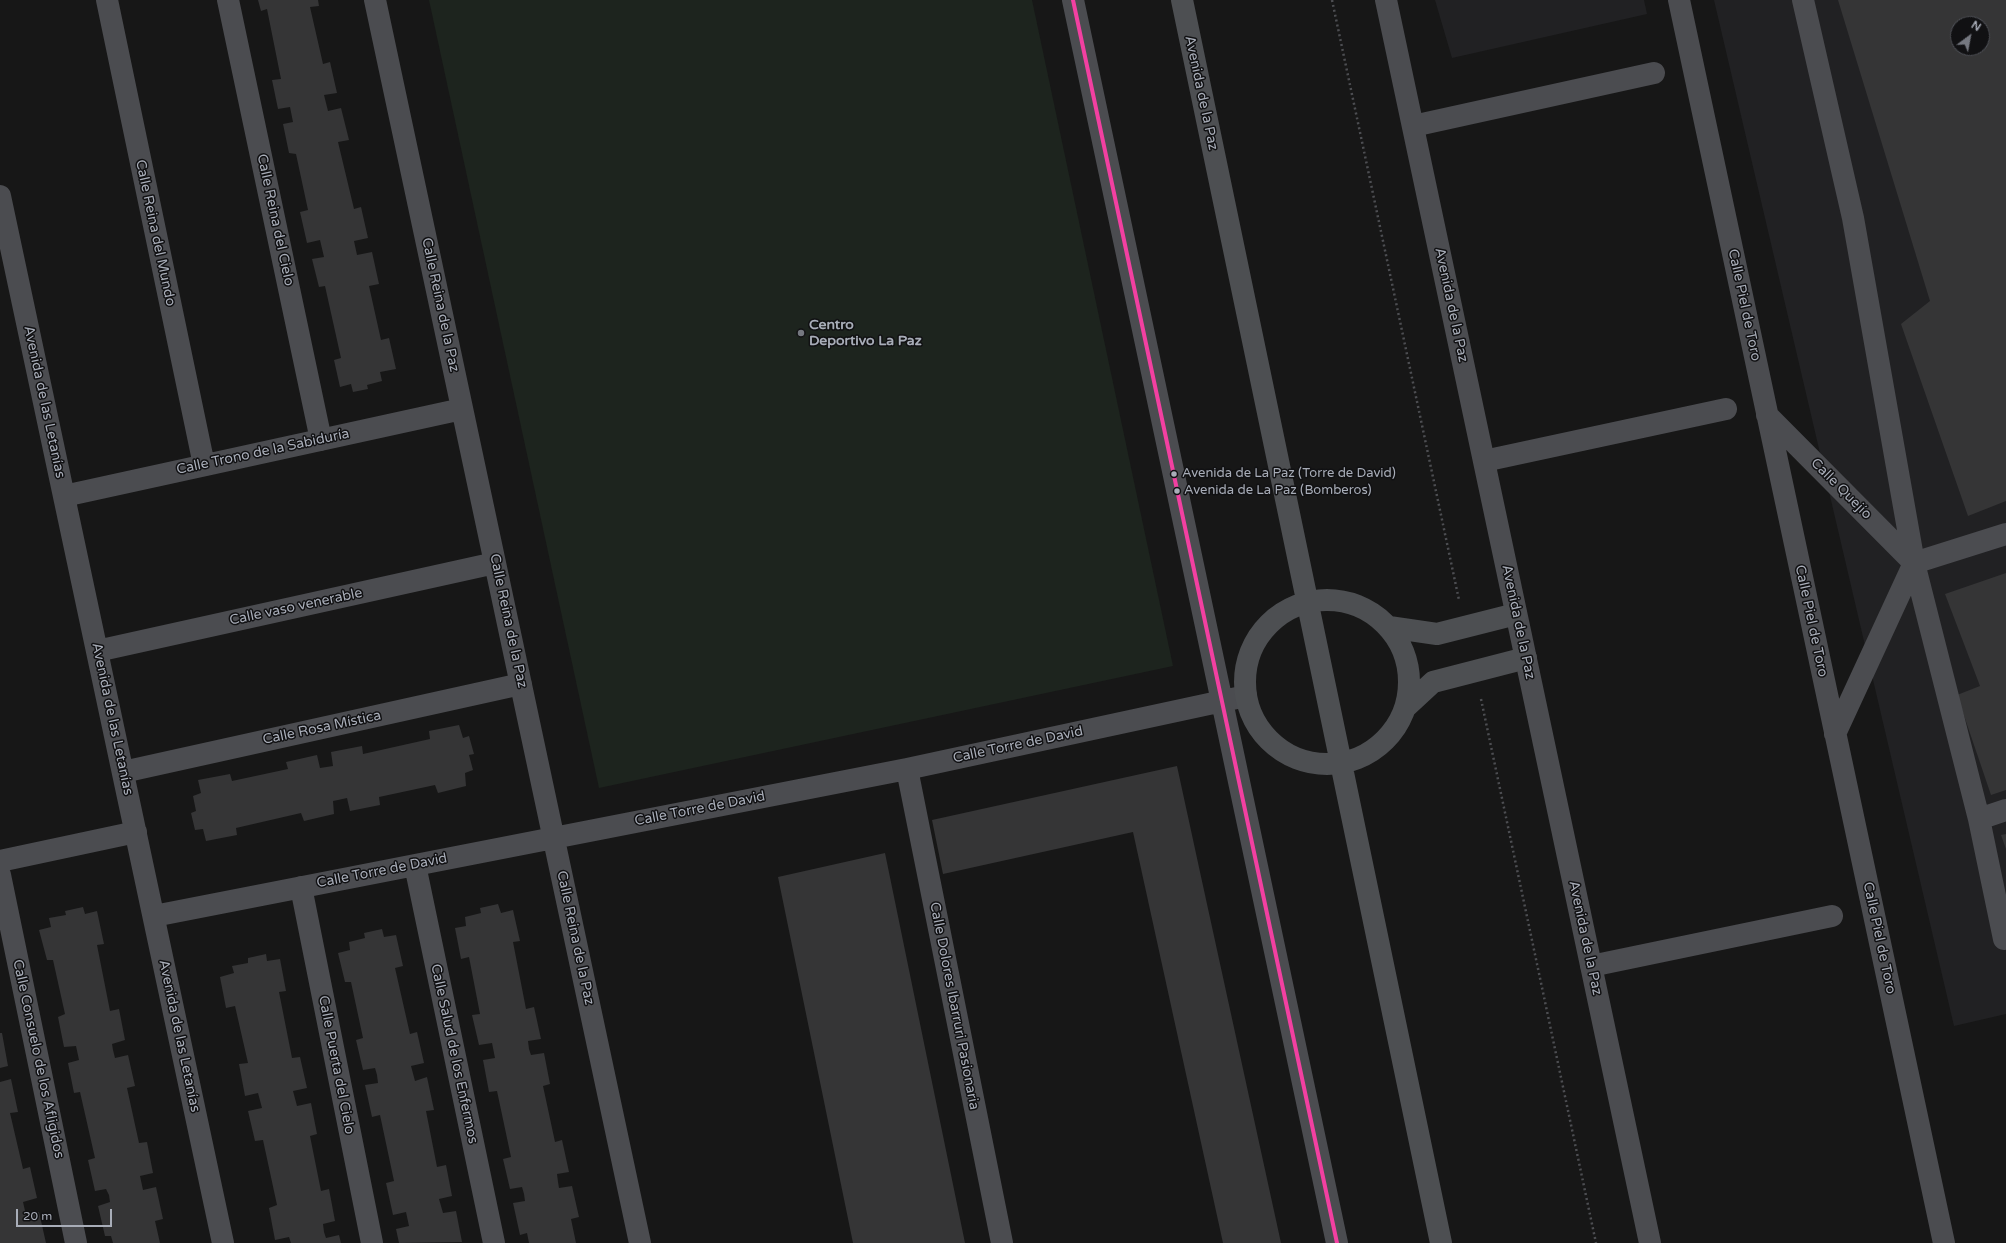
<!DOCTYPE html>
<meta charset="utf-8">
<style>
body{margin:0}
#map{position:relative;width:2006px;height:1243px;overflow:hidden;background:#171717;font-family:"Varela Round",sans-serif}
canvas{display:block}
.north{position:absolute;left:1950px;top:16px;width:40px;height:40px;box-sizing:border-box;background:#111113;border:1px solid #4d4f55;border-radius:50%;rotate:32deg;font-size:11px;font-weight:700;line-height:16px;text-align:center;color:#a8adb8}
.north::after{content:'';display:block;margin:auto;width:14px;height:18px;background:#757880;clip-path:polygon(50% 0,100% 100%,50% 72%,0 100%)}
.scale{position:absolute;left:16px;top:1209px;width:96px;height:18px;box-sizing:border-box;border:2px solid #a8adb8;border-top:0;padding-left:5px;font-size:12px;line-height:14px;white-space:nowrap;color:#a8adb8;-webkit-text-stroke:3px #111113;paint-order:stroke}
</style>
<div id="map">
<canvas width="2006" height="1243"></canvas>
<div class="north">N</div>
<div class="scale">20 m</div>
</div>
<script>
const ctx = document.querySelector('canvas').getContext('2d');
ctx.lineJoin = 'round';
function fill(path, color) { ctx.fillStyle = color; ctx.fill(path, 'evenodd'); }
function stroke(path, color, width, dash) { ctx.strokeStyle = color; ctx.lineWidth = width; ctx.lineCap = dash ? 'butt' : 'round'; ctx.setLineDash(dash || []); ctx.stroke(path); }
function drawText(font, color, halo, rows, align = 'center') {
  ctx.font = font + ' "Varela Round",sans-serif'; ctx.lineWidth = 3; ctx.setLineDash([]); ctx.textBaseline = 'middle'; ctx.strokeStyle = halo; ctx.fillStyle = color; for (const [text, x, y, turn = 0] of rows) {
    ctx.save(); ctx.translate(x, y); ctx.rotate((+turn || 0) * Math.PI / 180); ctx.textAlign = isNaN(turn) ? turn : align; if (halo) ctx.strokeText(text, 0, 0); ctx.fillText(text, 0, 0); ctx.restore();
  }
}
fill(new Path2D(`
 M1435,0H1644L1647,14L1452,58Z
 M1714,0H2006V1014L1954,1026ZM1958,24H1982V48H1958Z`), '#212123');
fill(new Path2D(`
 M429,0H1032L1173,666L599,788Z`), '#1d241e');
fill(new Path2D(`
 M258,0H318L319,6L310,7L323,64L330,62L337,93L324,95L328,111L341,108L349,140L338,142L354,209L361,207L368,238L354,241L357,255L372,252L379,284L369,286L381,340L389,338L396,369L380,372L382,381L367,385L368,389L353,392L351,384L340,387L334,360L341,358L325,286L319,287L312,259L324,257L320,240L307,243L300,212L308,210L296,154L289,153L283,124L293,122L290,107L278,109L272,80L281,79L267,9L261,11Z
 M1838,0H2006V501L1968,516L1901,324L1930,301ZM1958,24H1982V48H1958Z
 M2006,573V790L1991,795L1957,695L1980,686L1945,594Z
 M459,725L463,738L469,736L474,754L469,755L473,770L465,773L466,786L438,793L435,785L379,797L380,805L350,811L347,798L338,800L333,801L334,814L304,821L301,813L236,828L237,835L206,841L203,829L195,830L191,813L196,811L193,796L201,793L198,780L230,774L232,781L288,769L286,762L317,755L320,768L333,766L331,752L362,746L363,754L430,739L429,731Z
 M1177,766L1200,872L1281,1243H1223L1133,832L943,874L932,820Z
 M2006,834V849L2001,835Z
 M885,853L965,1243H853L778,877Z
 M498,904L501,913L513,910L520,941L513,942L526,1009L534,1007L541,1039L528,1041L529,1049L531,1055L544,1053L550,1084L543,1086L555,1142L562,1140L569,1172L557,1174L558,1182L559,1188L572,1186L579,1217L571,1219L576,1243H529L527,1233L520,1235L513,1203L525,1201L524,1194L522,1187L510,1189L503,1159L511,1157L497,1091L489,1092L483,1060L495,1058L492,1043L479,1045L472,1015L480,1014L469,957L461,959L455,928L466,926L465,917L481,913L480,908Z
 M83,907L85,914L97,911L104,944L97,945L110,1011L119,1009L125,1040L112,1044L113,1050L115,1058L128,1055L135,1086L127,1088L139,1143L147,1142L153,1173L140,1176L143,1190L156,1187L163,1219L155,1221L160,1243H113L111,1236H105L98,1206L110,1202L109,1195L106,1189L95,1191L88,1160L95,1158L80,1092L74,1093L68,1063L79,1060L76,1046L64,1047L58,1017L65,1014L53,960H47L39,930L51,927L49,918L66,915L65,911Z
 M382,929L384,937L396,935L403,966L395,968L410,1034L417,1032L424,1063L411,1066L415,1081L427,1077L434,1110L426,1111L437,1167L446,1165L452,1196L439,1199L443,1213L456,1211L462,1242L399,1243L396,1229L409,1226L406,1212L393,1215L386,1183L394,1181L380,1115L372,1117L365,1085L378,1083L377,1075L375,1068L363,1070L356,1040L363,1038L351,982H345L338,953L350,950L349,942L365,938L364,933Z
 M266,954L267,961L280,959L286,991L279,992L292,1058L300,1057L307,1088L293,1091L297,1106L311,1103L317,1134L310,1136L321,1191L329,1189L335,1221L323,1224L324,1232L326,1238L339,1235L341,1243H291L289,1237L275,1240L269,1208L277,1205L263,1140L255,1141L248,1111L262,1108L258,1093L245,1096L239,1064L248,1063L235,1006L226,1008L220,977L234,973L232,966L248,963V958Z
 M0,1033H2L8,1066L0,1068Z
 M11,1079L18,1112L10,1113L23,1169L30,1167L37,1198L23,1202L26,1215L39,1212L46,1243H0V1082Z`), '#353536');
stroke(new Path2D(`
 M1332,0L1459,600
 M1481,699L1596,1243`), '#4d4e52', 2.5, [2, 3]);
stroke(new Path2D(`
 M107,0L204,465
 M228,0L321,440
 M375,0L640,1243
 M1073,0L1337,1243
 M1386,0L1650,1243
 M1679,0L1944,1243
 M1803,0L1853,218L1914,563L1979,819L2004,939
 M1413,126L1654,73
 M0,196L223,1243
 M1767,415L1914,563L2006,534
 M1484,461L1726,409
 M64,496L462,409
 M97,651L495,563
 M1835,734L1914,563
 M907,769L1002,1243
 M123,772L521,684
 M1979,819L2006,810
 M0,861L136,832
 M415,865L494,1243
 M0,875L76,1243
 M301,887L372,1243
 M154,916L907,769L1246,696
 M1591,966L1832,916`), '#4b4c50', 22);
stroke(new Path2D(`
 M1182,0L1441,1243
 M1245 682a82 82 0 1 1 164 0a82 82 0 1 1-164 0Z
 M1389,627L1437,634L1516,614
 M1406,707L1433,682L1526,658`), '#4d4f52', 22);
stroke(new Path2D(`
 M1073,0L1337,1243`), '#f240a1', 4);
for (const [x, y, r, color] of [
 [801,333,4,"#757880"],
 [1174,474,3.5,"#a8adb8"],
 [1177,491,3.5,"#a8adb8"]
]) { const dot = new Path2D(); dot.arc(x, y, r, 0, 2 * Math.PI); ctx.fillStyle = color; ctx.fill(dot); stroke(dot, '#111113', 1.5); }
drawText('13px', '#a8adb8', '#111113', [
 ["Avenida de La Paz (Torre de David)",1182,474],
 ["Avenida de La Paz (Bomberos)",1184,491]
], 'left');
drawText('14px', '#a8adb8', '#111113', [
 ["Avenida de la Paz",1201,93,78],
 ["Calle Reina del Cielo",275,220,78],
 ["Calle Reina del Mundo",155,233,78],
 ["Calle Reina de la Paz",440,305,78],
 ["Avenida de la Paz",1451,305,78],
 ["Calle Piel de Toro",1744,305,78],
 ["Avenida de las Letanías",44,402,78],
 ["Calle Trono de la Sabiduría",263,452,-12],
 ["Calle Quejío",1841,489,45],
 ["Calle vaso venerable",296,607,-12],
 ["Calle Reina de la Paz",508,621,78],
 ["Calle Piel de Toro",1811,621,78],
 ["Avenida de la Paz",1518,622,78],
 ["Avenida de las Letanías",112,719,78],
 ["Calle Rosa Mística",322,728,-12],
 ["Calle Torre de David",1018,745,-12],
 ["Calle Torre de David",700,809,-11],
 ["Calle Torre de David",382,871,-11],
 ["Calle Reina de la Paz",575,938,78],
 ["Avenida de la Paz",1585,938,78],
 ["Calle Piel de Toro",1879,938,78],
 ["Calle Dolores Ibarruri Pasionaria",954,1006,79],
 ["Avenida de las Letanías",179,1036,78],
 ["Calle Salud de los Enfermos",454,1054,78],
 ["Calle Consuelo de los Afligidos",38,1059,78],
 ["Calle Puerta del Cielo",336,1065,79]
]);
drawText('bold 14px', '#a8adb8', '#111113', [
 ["Centro",809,325],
 ["Deportivo La Paz",809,341]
], 'left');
</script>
